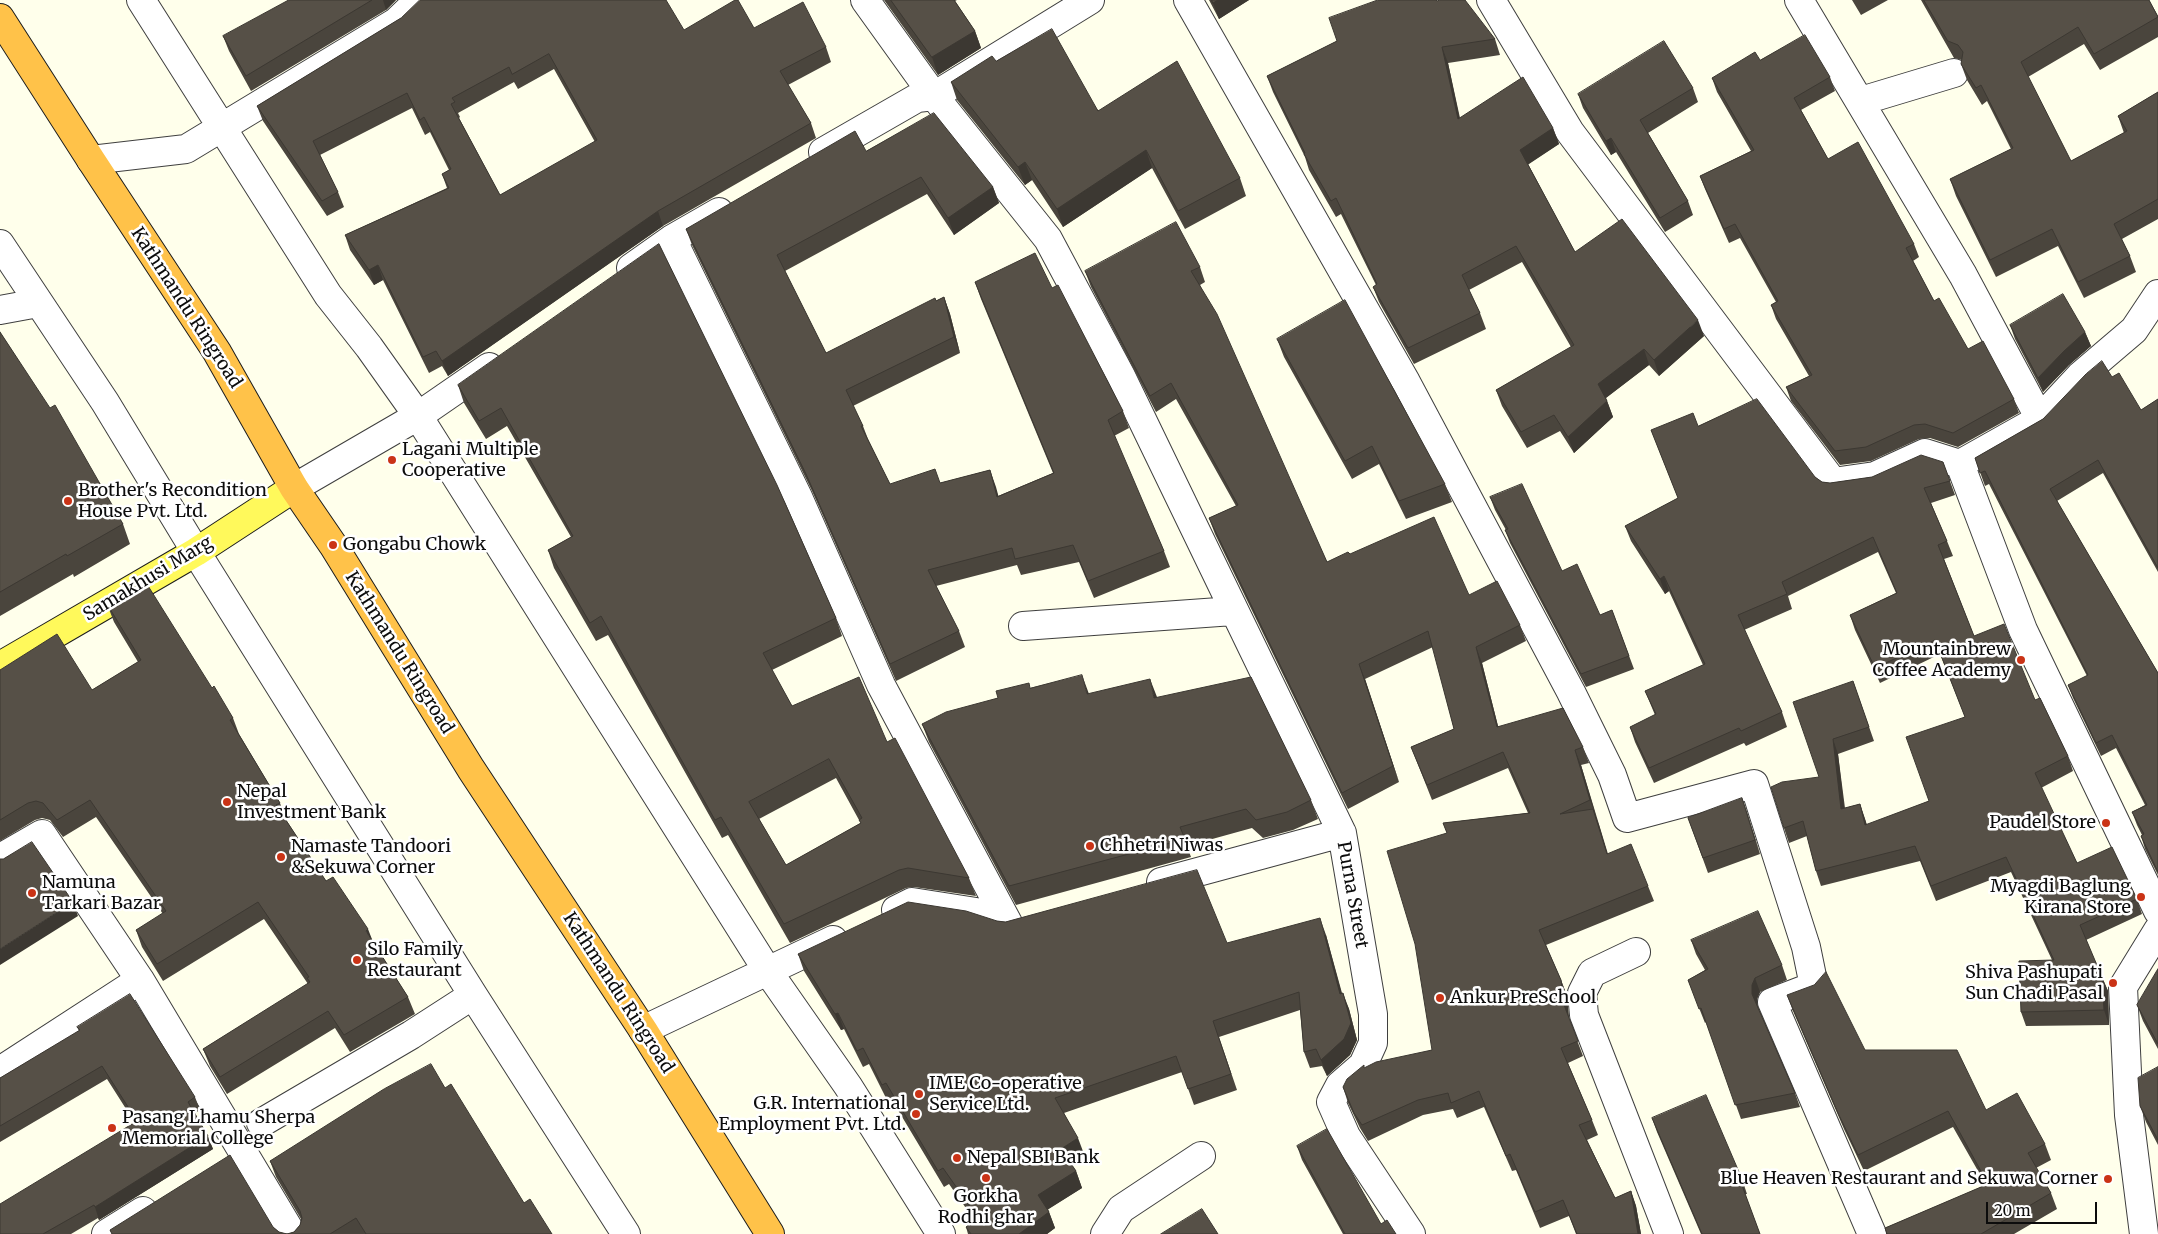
<!DOCTYPE html>
<style>
body{margin:0}
#map{position:relative;width:2158px;height:1234px;overflow:hidden;background:#ffffeb;font-family:Merriweather,serif}
canvas{display:block}
.scale{position:absolute;left:1986px;top:1202px;width:111px;height:22px;box-sizing:border-box;border:2px solid #0c0c0c;border-top:0;padding-left:6px;font-size:15px;line-height:18px;white-space:nowrap;color:#0c0c0c;-webkit-text-stroke:4px #fff;paint-order:stroke}
</style>
<div id="map">
<canvas width="2158" height="1234"></canvas>
<div class="scale">20 m</div>
</div>
<script>
const ctx = document.querySelector('canvas').getContext('2d');
ctx.lineJoin = 'round';
function stroke(path, color, width, dash) { ctx.strokeStyle = color; ctx.lineWidth = width; ctx.lineCap = dash ? 'butt' : 'round'; ctx.setLineDash(dash || []); ctx.stroke(path); }
function fill(path, color) { ctx.fillStyle = color; ctx.fill(path, 'evenodd'); }
function drawText(font, color, halo, rows, align = 'center') {
  ctx.font = font + ' Merriweather,serif'; ctx.lineWidth = 5; ctx.setLineDash([]); ctx.textBaseline = 'middle'; ctx.strokeStyle = halo; ctx.fillStyle = color; for (const [text, x, y, turn = 0] of rows) {
    ctx.save(); ctx.translate(x, y); ctx.rotate((+turn || 0) * Math.PI / 180); ctx.textAlign = isNaN(turn) ? turn : align; if (halo) ctx.strokeText(text, 0, 0); ctx.fillText(text, 0, 0); ctx.restore();
  }
}
const minor = new Path2D(`
 M141,0L328,295L369,347L418,416L767,970L848,1086L941,1234
 M865,0L934,96L1048,239L1121,376L1342,833
 M1188,0L1406,382L1571,692L1612,775L1627,818L1754,784L1806,947L1814,986L1772,1002L1872,1234
 M1491,0L1570,132L1833,482L1875,476L1925,453L1960,464L2023,630L2158,911
 M1799,0L1963,275L2040,419
 M1861,101L1954,73
 M823,152L917,98L934,96L1090,0
 M91,160L186,149L396,22L419,0
 M672,239L798,497L881,685L1008,923
 M0,244L105,402L196,552L473,995L626,1234
 M631,268L672,239L719,212
 M0,310L38,303
 M1960,464L2040,419L2080,376L2134,330L2158,294
 M294,488L418,416L489,367
 M1023,626L1233,611
 M0,858L42,834L140,980L292,1234
 M1161,882L1342,833L1373,1014V1043L1363,1065L1340,1085L1331,1102L1346,1136L1411,1234
 M896,910L912,902L976,912L1008,923
 M1636,952L1592,973L1582,993L1584,1015L1669,1234
 M643,1030L833,940
 M0,1071L140,980
 M261,1123L411,1035L473,995
 M106,1234L143,1211
 M1105,1234L1121,1209L1201,1156
 M2144,1234L2129,1115L2123,987L2158,930`);
const major = new Path2D(`
 M0,666L196,552L294,488`);
const highway = new Path2D(`
 M0,18L91,160L217,352L294,488L333,545L471,769L643,1030L770,1234`);
stroke(minor, '#3f3f3f', 30);
stroke(major, '#1d1d1d', 30);
stroke(highway, '#1d1d1d', 30);
stroke(minor, '#fff', 28);
stroke(major, '#fff95b', 28);
stroke(highway, '#ffc249', 28);
fill(new Path2D(`
 M289,0H396L386,10L251,91L229,51L223,36Z
 M884,0H957L955,1L975,31L981,48L938,75Z
 M1209,0H1249L1219,19Z
 M1852,0H1888L1861,15Z
 M1921,0H2149L2158,16V37L2100,70L2084,44L2028,77L2071,161L2124,133L2118,116L2158,92V219L2122,239L2130,256L2136,272L2084,298L2058,246L1996,277L1956,196L1950,179L2011,149L1987,101L1982,105L1967,80L1961,64L1962,60L1954,58Z
 M1437,1L1495,39L1500,55L1448,63L1460,118L1553,128L1559,144L1528,164L1575,252L1704,336L1659,376L1649,365L1606,398L1613,417L1574,453L1560,431L1527,448L1502,406L1496,390L1571,347L1522,262L1469,290L1480,313L1486,329L1414,364L1379,302L1373,287L1376,285L1341,214L1336,217L1309,170L1305,157L1273,92L1267,76L1337,41Z
 M401,18L684,30L754,28L826,47L831,62L788,85L811,123L816,138L663,226L448,376L442,366L429,373L383,280L374,285L350,250L345,235L447,188L442,174L449,170L430,132L425,135L412,108L320,155L338,192L344,207L327,216L263,121L257,106ZM554,69L595,142L500,195L459,118L460,117L458,113L514,82L518,89Z
 M1760,60L1830,77L1835,91L1801,110L1828,159L1914,244L1919,257L1913,261L1934,301L1968,349L2014,399L2019,413L1958,447L1930,438L1919,439L1871,461L1840,465L1791,401L1786,387L1809,376L1776,319L1771,305L1776,302L1740,238L1729,243L1705,189L1700,176L1751,151L1717,92L1712,78Z
 M996,61L1240,178L1246,196L1185,229L1152,168L1063,227L1032,180L1025,185L957,100L951,82Z
 M1693,88L1698,102L1648,133L1688,201L1693,215L1665,232L1616,152L1611,155L1583,108L1578,94Z
 M866,151L993,187L999,203L954,235L927,194L785,271L826,353L944,297L950,314L960,353L853,406L863,426L868,439L890,484L940,483L990,470L998,496L1053,473L981,299L975,282L1052,288L1123,411L1129,428L1114,436L1164,551L1170,567L1094,598L1079,562L1021,575L1017,565L936,586L959,631L965,647L896,681L812,491L692,245L686,229Z
 M659,244L836,618L842,636L772,670L792,706L887,742L969,878L976,896L914,887L906,888L790,943L728,835L722,838L608,635L596,641L554,568L548,550L571,537L507,426L486,439L464,403L458,385ZM836,778L859,820L861,823L786,865L759,819Z
 M1200,267L1205,282L1200,285L1327,562L1350,554L1469,595L1520,625L1526,641L1482,663L1498,726L1583,747L1589,763L1581,765L1608,854L1648,886L1654,901L1546,945L1561,980L1567,996L1569,1019L1583,1056L1568,1063L1592,1120L1598,1135L1587,1140L1615,1198L1631,1191L1636,1206L1641,1234H1576L1569,1216L1540,1228L1516,1170L1512,1171L1484,1107L1457,1118L1453,1109L1423,1115L1368,1141L1360,1128L1348,1103L1343,1087L1365,1068L1432,1050L1447,833L1443,823L1528,813L1508,768L1432,800L1411,747L1454,729L1433,647L1365,679L1399,782L1348,809L1215,534L1209,518L1236,506L1176,399L1156,412L1091,287L1085,271Z
 M2010,325L2085,332L2091,346L2069,365L2043,392L2015,339Z
 M0,332L123,524L130,544L74,577L73,574L0,616Z
 M1277,339L1445,484L1452,502L1406,519L1379,464L1352,479L1284,357Z
 M2112,377L2141,410L2158,399V572L2103,473L2057,501L2158,673V875L2145,849L2141,836L2142,835L2137,825L2132,812L2145,805L2116,748L2101,756L2073,698L2068,685L2087,676L1989,484L1985,486L1975,458L2043,419Z
 M1698,426L1815,477L1822,482L1830,483L1872,477L1943,462L1955,495L1931,503L1947,541L1953,556L1944,559L1974,636L2035,700L2068,756L2073,771L2041,788L2077,863L2137,899L2142,914L2086,940L2102,977L2108,991L2109,1025L2026,1026L2021,1012L2052,960L2011,872L1936,901L1920,861L1821,886L1816,871L1807,836L1789,843L1784,828L1819,777L1853,681L1874,741L1838,754L1845,808L1860,804L1867,825L1929,801L1965,717L1940,654L1880,683L1855,630L1850,615L1896,593L1878,552L1788,596L1792,609L1744,630L1782,712L1787,727L1746,746L1744,743L1654,783L1635,742L1630,727L1655,715L1645,691L1703,665L1669,591L1665,594L1631,541L1625,526L1678,498L1651,430Z
 M1490,497L1562,571L1600,615L1612,610L1634,669L1586,687L1510,543L1505,530H1506L1495,510Z
 M107,604L212,688L233,718L239,734L280,803L286,820L326,881L373,942L408,997L415,1014L350,1052L335,1028L227,1094L210,1066L203,1049L308,984L264,919L163,981L142,947L136,930L163,914L96,817L63,837L50,820L42,818L35,820L0,841V670L92,690L138,662L114,622Z
 M1031,688L1089,694L1157,697L1311,800L1318,819L1293,830L1263,838L1252,828L1187,846L1191,857L1016,905L929,742L922,724L998,698Z
 M1742,798L1760,854L1708,873L1688,818Z
 M997,921L1227,943L1326,935L1342,993L1349,1009L1357,1040L1350,1055L1327,1076L1322,1066L1310,1068L1304,1052L1300,1010L1219,1037L1237,1090L1194,1105L1182,1072L1064,1113L1084,1154L1070,1163L1076,1171L1082,1188L1048,1209L1049,1212L1055,1228L1047,1234H968L966,1227L975,1221L949,1184L944,1187L892,1100L888,1102L869,1064L863,1067L844,1029L841,1030L804,971L798,954Z
 M1691,940L1782,965L1787,980L1760,992L1757,999V1005L1795,1093L1800,1107L1741,1119L1706,1022L1705,1023L1688,980L1705,970L1696,954Z
 M2158,969V1049L2143,1021L2137,1005Z
 M1787,995L1865,1050L1986,1110L2045,1144L2051,1160L2036,1168L2051,1193L2057,1209L2014,1234H1887L1885,1228L1986,1185L1953,1127L1864,1171L1844,1129L1793,1011Z
 M77,1027L195,1097L200,1110L195,1113L213,1149L99,1220L98,1218L71,1234H0L135,1123L107,1079L0,1142V1078L79,1031Z
 M2158,1067V1145L2146,1122L2140,1106Z
 M445,1088L524,1203L552,1234H112L110,1230L273,1227L279,1232L287,1234L294,1232L300,1225L301,1219L276,1177L270,1161Z
 M1652,1118L1742,1179L1747,1194H1745L1760,1234H1701L1657,1132Z
 M1297,1146L1381,1224L1396,1234H1343L1302,1160Z`), '#4a453d');
fill(new Path2D(`
 M383,0H396L386,10Z
 M1218,0H1249L1219,19L1213,3Z
 M975,31L981,48L938,75L932,57Z
 M1442,47L1448,63L1463,135L1458,119Z
 M1553,128L1559,144L1526,166L1520,150Z
 M1611,138L1616,152L1611,155L1606,141Z
 M1146,150L1152,168L1063,227L1057,209Z
 M1025,162L1032,180L1025,185L1018,167Z
 M993,187L999,203L954,235L948,218Z
 M658,211L663,226L448,376L442,361Z
 M378,265L383,280L374,285L369,270Z
 M944,297L950,314L960,353L954,337Z
 M1698,320L1704,336L1659,376L1654,360Z
 M2085,332L2091,346L2069,365L2043,392L2038,378L2064,351Z
 M1644,349L1649,365L1603,400L1598,384Z
 M1607,401L1613,417L1574,453L1568,437Z
 M990,470L996,487L1003,513L997,497Z
 M1664,576L1669,591L1665,594L1660,579Z
 M1476,647L1482,663L1502,742L1497,727Z
 M1359,664L1365,679L1399,782L1393,766Z
 M1082,675L1089,694H1087Z
 M1150,679L1157,697L1154,698Z
 M1833,739L1838,754L1846,824L1841,809Z
 M1575,750L1581,765L1596,816L1590,800Z
 M1742,798L1747,812L1760,854L1755,840Z
 M1860,804L1865,819L1871,840L1865,825Z
 M1593,809L1599,825L1612,870L1607,854Z
 M73,902L78,916L0,965V949Z
 M1320,918L1326,935L1346,1010L1340,994Z
 M368,929L375,947L366,931Z
 M2102,977L2108,991L2109,1025L2104,1010Z
 M1755,978L1760,992L1757,999L1758,1008L1752,994V985Z
 M1561,980L1567,996L1569,1020L1564,1005Z
 M1343,993L1349,1009L1357,1040L1350,1055L1327,1076L1321,1060Z
 M838,1013L844,1029L841,1030L835,1014Z
 M208,1136L213,1149L99,1220L95,1207Z
 M1078,1138L1084,1154L1067,1166L1061,1149Z
 M1076,1171L1082,1188L1044,1212L1038,1195Z
 M1631,1191L1636,1206L1641,1234H1638Z
 M1049,1212L1055,1228L1047,1234H1019Z`), '#3c3832');
const building = new Path2D(`
 M289,0H372L246,76L223,36Z
 M420,0H666L684,30L735,0H738L754,28L803,2L826,47L780,71L811,123L658,211L442,361L436,351L423,357L378,265L369,270L345,235L449,188L442,174L451,169L424,117L420,120L407,93L313,141L338,192L322,201L257,106L401,18ZM549,54L597,140L500,195L451,104L455,102L452,98L509,67L512,74Z
 M891,0H954L975,31L932,57Z
 M1212,0H1218L1213,3Z
 M1378,0H1436L1437,1L1440,0H1465L1495,39L1442,47L1458,119L1523,77L1553,128L1520,150L1575,252L1622,219L1698,320L1654,360L1644,349L1598,384L1607,401L1568,437L1554,415L1521,432L1496,390L1574,345L1516,246L1462,275L1480,313L1408,348L1373,287L1377,284L1336,198L1331,201L1304,154L1305,153L1267,76L1337,41L1329,18Z
 M1924,0H2149L2158,17L2094,54L2078,27L2021,62L2071,161L2127,131L2118,116L2158,92V199L2114,224L2130,256L2078,282L2052,229L1990,260L1950,179L2013,148L1981,85L1976,88L1961,64L1963,52L1958,45L1948,41Z
 M1052,29L1098,111L1177,61L1240,178L1178,211L1146,150L1057,209L1025,162L1018,167L951,82L992,56L996,61Z
 M1805,35L1830,77L1794,98L1828,159L1858,142L1914,244L1906,248L1934,301L1939,298L1968,349L1983,341L2014,399L1953,433L1925,424L1914,425L1866,447L1835,451L1786,387L1812,375L1771,305L1778,301L1735,224L1724,229L1700,176L1754,150L1712,78L1755,52L1760,60Z
 M1664,41L1693,88L1640,120L1688,201L1660,218L1611,138L1606,141L1578,94Z
 M934,113L993,187L948,218L921,177L777,255L826,353L935,298L936,301L944,297L954,337L846,390L863,426H861L890,484L935,469L940,483L990,470L997,497L1054,473L975,282L1035,253L1052,288L1058,285L1123,411L1108,420L1164,551L1088,581L1073,545L1015,559L1012,548L928,570L959,631L890,664L806,474L686,229L855,131L866,151Z
 M1176,222L1200,267L1191,271L1217,314L1327,562L1348,552L1350,554L1434,517L1469,595L1497,581L1520,625L1476,647L1497,727L1563,708L1583,747L1575,750L1590,800L1560,814L1593,809L1607,854L1631,844L1648,886L1539,930L1561,980L1564,1005L1578,1041L1561,1048L1592,1120L1579,1125L1615,1198L1631,1191L1638,1234H1577L1563,1200L1535,1212L1510,1154L1506,1156L1479,1091L1451,1103L1448,1093L1418,1100L1362,1125L1354,1113L1343,1087L1347,1079L1364,1065V1068L1376,1062L1432,1050L1415,944L1387,851L1447,833L1443,823L1530,813L1503,752L1427,785L1411,747L1454,729L1428,631L1359,664L1393,766L1342,793L1209,518L1238,505L1171,383L1150,396L1085,271Z
 M659,244L777,485L836,618L763,653L792,706L859,677L887,742L895,738L969,878L908,868L899,870L784,924L721,817L715,820L601,616L590,623L548,550L573,536L501,408L479,421L458,385ZM829,759L862,818L859,820L861,823L786,865L749,802Z
 M2063,294L2085,332L2064,351L2038,378L2010,325Z
 M1345,300L1445,484L1399,501L1372,446L1345,461L1277,339Z
 M0,332L50,408L55,405L123,524L67,556L66,554L0,592Z
 M2102,361L2112,377L2119,373L2141,410L2158,399V568L2098,460L2050,489L2158,673V872L2141,836L2144,834L2132,812L2147,805L2112,735L2096,743L2068,685L2088,675L1985,471L1980,473L1975,458L2043,419L2086,374Z
 M1757,399L1815,477L1822,482L1830,483L1872,477L1921,455L1943,462L1950,481L1924,488L1947,541L1938,545L1974,636L2004,624L2035,700L2040,698L2068,756L2035,773L2077,863L2112,847L2137,899L2080,925L2102,977L2104,1010L2021,1012L2019,961L2054,960L2006,857L1931,886L1915,846L1816,871L1803,821L1784,828L1771,787L1782,782L1819,777L1793,702L1853,681L1869,727L1833,739L1841,809L1860,804L1865,825L1929,801L1906,737L1965,717L1935,640L1875,668L1850,615L1897,593L1873,537L1782,582L1787,594L1738,615L1782,712L1741,731L1739,728L1649,768L1630,727L1656,714L1645,691L1705,664L1664,576L1660,579L1625,526L1678,498L1651,430L1693,413L1698,426Z
 M1522,484L1562,571L1577,564L1600,615L1612,610L1629,656L1581,674L1505,530L1508,529L1490,497Z
 M145,581L212,688L214,686L233,718L230,720L280,803L276,805L326,881L333,877L368,929L366,931L408,997L344,1035L328,1011L220,1077L203,1049L310,982L307,978L309,977L258,902L157,964L136,930L166,911L90,800L57,820L43,803L36,801L28,803L0,820V670L57,634L92,690L141,660L107,604Z
 M1082,675L1087,694L1150,679L1154,698L1251,677L1311,800L1287,812L1256,820L1246,809L1180,827L1185,839L1009,886L922,724L946,712L998,698L996,691L1029,683L1030,688Z
 M1742,798L1755,840L1703,858L1688,818Z
 M32,842L73,902L0,949V859H3Z
 M1197,870L1227,943L1320,918L1340,994L1343,993L1351,1023L1344,1039L1321,1060L1316,1049L1304,1052L1299,992L1213,1021L1231,1074L1188,1089L1176,1056L1055,1098L1078,1138L1061,1149L1076,1171L1038,1195L1049,1212L1019,1234H971L966,1227L978,1218L943,1168L938,1171L886,1083L882,1085L863,1048L857,1051L838,1013L835,1014L798,954L908,902L966,911L997,921L1005,922Z
 M1758,911L1782,965L1755,978L1752,985V994L1795,1093L1735,1105L1701,1008L1699,1009L1688,980L1708,969L1691,940Z
 M2158,969V1044L2137,1005Z
 M1826,972L1865,1050H1957L1986,1110L2017,1093L2045,1144L2028,1153L2051,1193L1981,1234H1887L1885,1228L1988,1184L1948,1111L1858,1155L1838,1113L1787,995L1814,985Z
 M130,994L195,1097L188,1102L208,1136L95,1207L94,1205L43,1234H0V1204L137,1121L102,1066L0,1126V1078L80,1030L77,1027Z
 M431,1064L445,1088L451,1084L524,1203L530,1199L552,1234H366L356,1218L330,1234H112L110,1230L230,1155L273,1227L279,1232L287,1234L294,1232L300,1225L302,1218L300,1211L270,1161L384,1089Z
 M2158,1067V1140L2140,1106L2138,1078Z
 M1706,1095L1742,1179L1740,1180L1760,1234H1702L1652,1118Z
 M1327,1129L1381,1224L1387,1220L1396,1234H1345L1297,1146Z
 M1202,1209L1218,1234H1161Z`);
fill(building, '#565047');
stroke(building, '#3c3832', 1);
for (const [x, y, r, color] of [
 [392,460,5,"#ca3316"],
 [68,501,5,"#ca3316"],
 [333,545,5,"#ca3316"],
 [2021,660,5,"#ca3316"],
 [227,802,5,"#ca3316"],
 [2106,823,5,"#ca3316"],
 [1090,846,5,"#ca3316"],
 [281,857,5,"#ca3316"],
 [32,893,5,"#ca3316"],
 [2141,897,5,"#ca3316"],
 [357,960,5,"#ca3316"],
 [2113,983,5,"#ca3316"],
 [1440,998,5,"#ca3316"],
 [919,1094,5,"#ca3316"],
 [916,1114,5,"#ca3316"],
 [112,1128,5,"#ca3316"],
 [957,1158,5,"#ca3316"],
 [986,1178,5,"#ca3316"],
 [2108,1179,5,"#ca3316"]
]) { const dot = new Path2D(); dot.arc(x, y, r, 0, 2 * Math.PI); ctx.fillStyle = color; ctx.fill(dot); stroke(dot, '#fff', 2); }
drawText('18px', '#0c0c0c', '#fff', [
 ["Kathmandu Ringroad",186,308,57],
 ["Samakhusi Marg",148,579,-31],
 ["Kathmandu Ringroad",399,653,58],
 ["Purna Street",1352,895,80],
 ["Kathmandu Ringroad",618,993,57]
]);
drawText('18px', '#0c0c0c', '#fff', [
 ["Lagani Multiple",402,450],
 ["Cooperative",402,471],
 ["Brother's Recondition",78,491],
 ["House Pvt. Ltd.",78,512],
 ["Gongabu Chowk",343,545],
 ["Mountainbrew",2011,650,"right"],
 ["Coffee Academy",2011,671,"right"],
 ["Nepal",237,792],
 ["Investment Bank",237,813],
 ["Paudel Store",2096,823,"right"],
 ["Chhetri Niwas",1100,846],
 ["Namaste Tandoori",291,847],
 ["&Sekuwa Corner",291,868],
 ["Namuna",42,883],
 ["Tarkari Bazar",42,904],
 ["Myagdi Baglung",2131,887,"right"],
 ["Kirana Store",2131,908,"right"],
 ["Silo Family",367,950],
 ["Restaurant",367,971],
 ["Shiva Pashupati",2103,973,"right"],
 ["Sun Chadi Pasal",2103,994,"right"],
 ["Ankur PreSchool",1450,998],
 ["IME Co-operative",929,1084],
 ["Service Ltd.",929,1105],
 ["G.R. International",906,1104,"right"],
 ["Employment Pvt. Ltd.",906,1125,"right"],
 ["Pasang Lhamu Sherpa",122,1118],
 ["Memorial College",122,1139],
 ["Nepal SBI Bank",967,1158],
 ["Blue Heaven Restaurant and Sekuwa Corner",2098,1179,"right"],
 ["Gorkha",986,1197,"center"],
 ["Rodhi ghar",986,1218,"center"]
], 'left');
</script>
